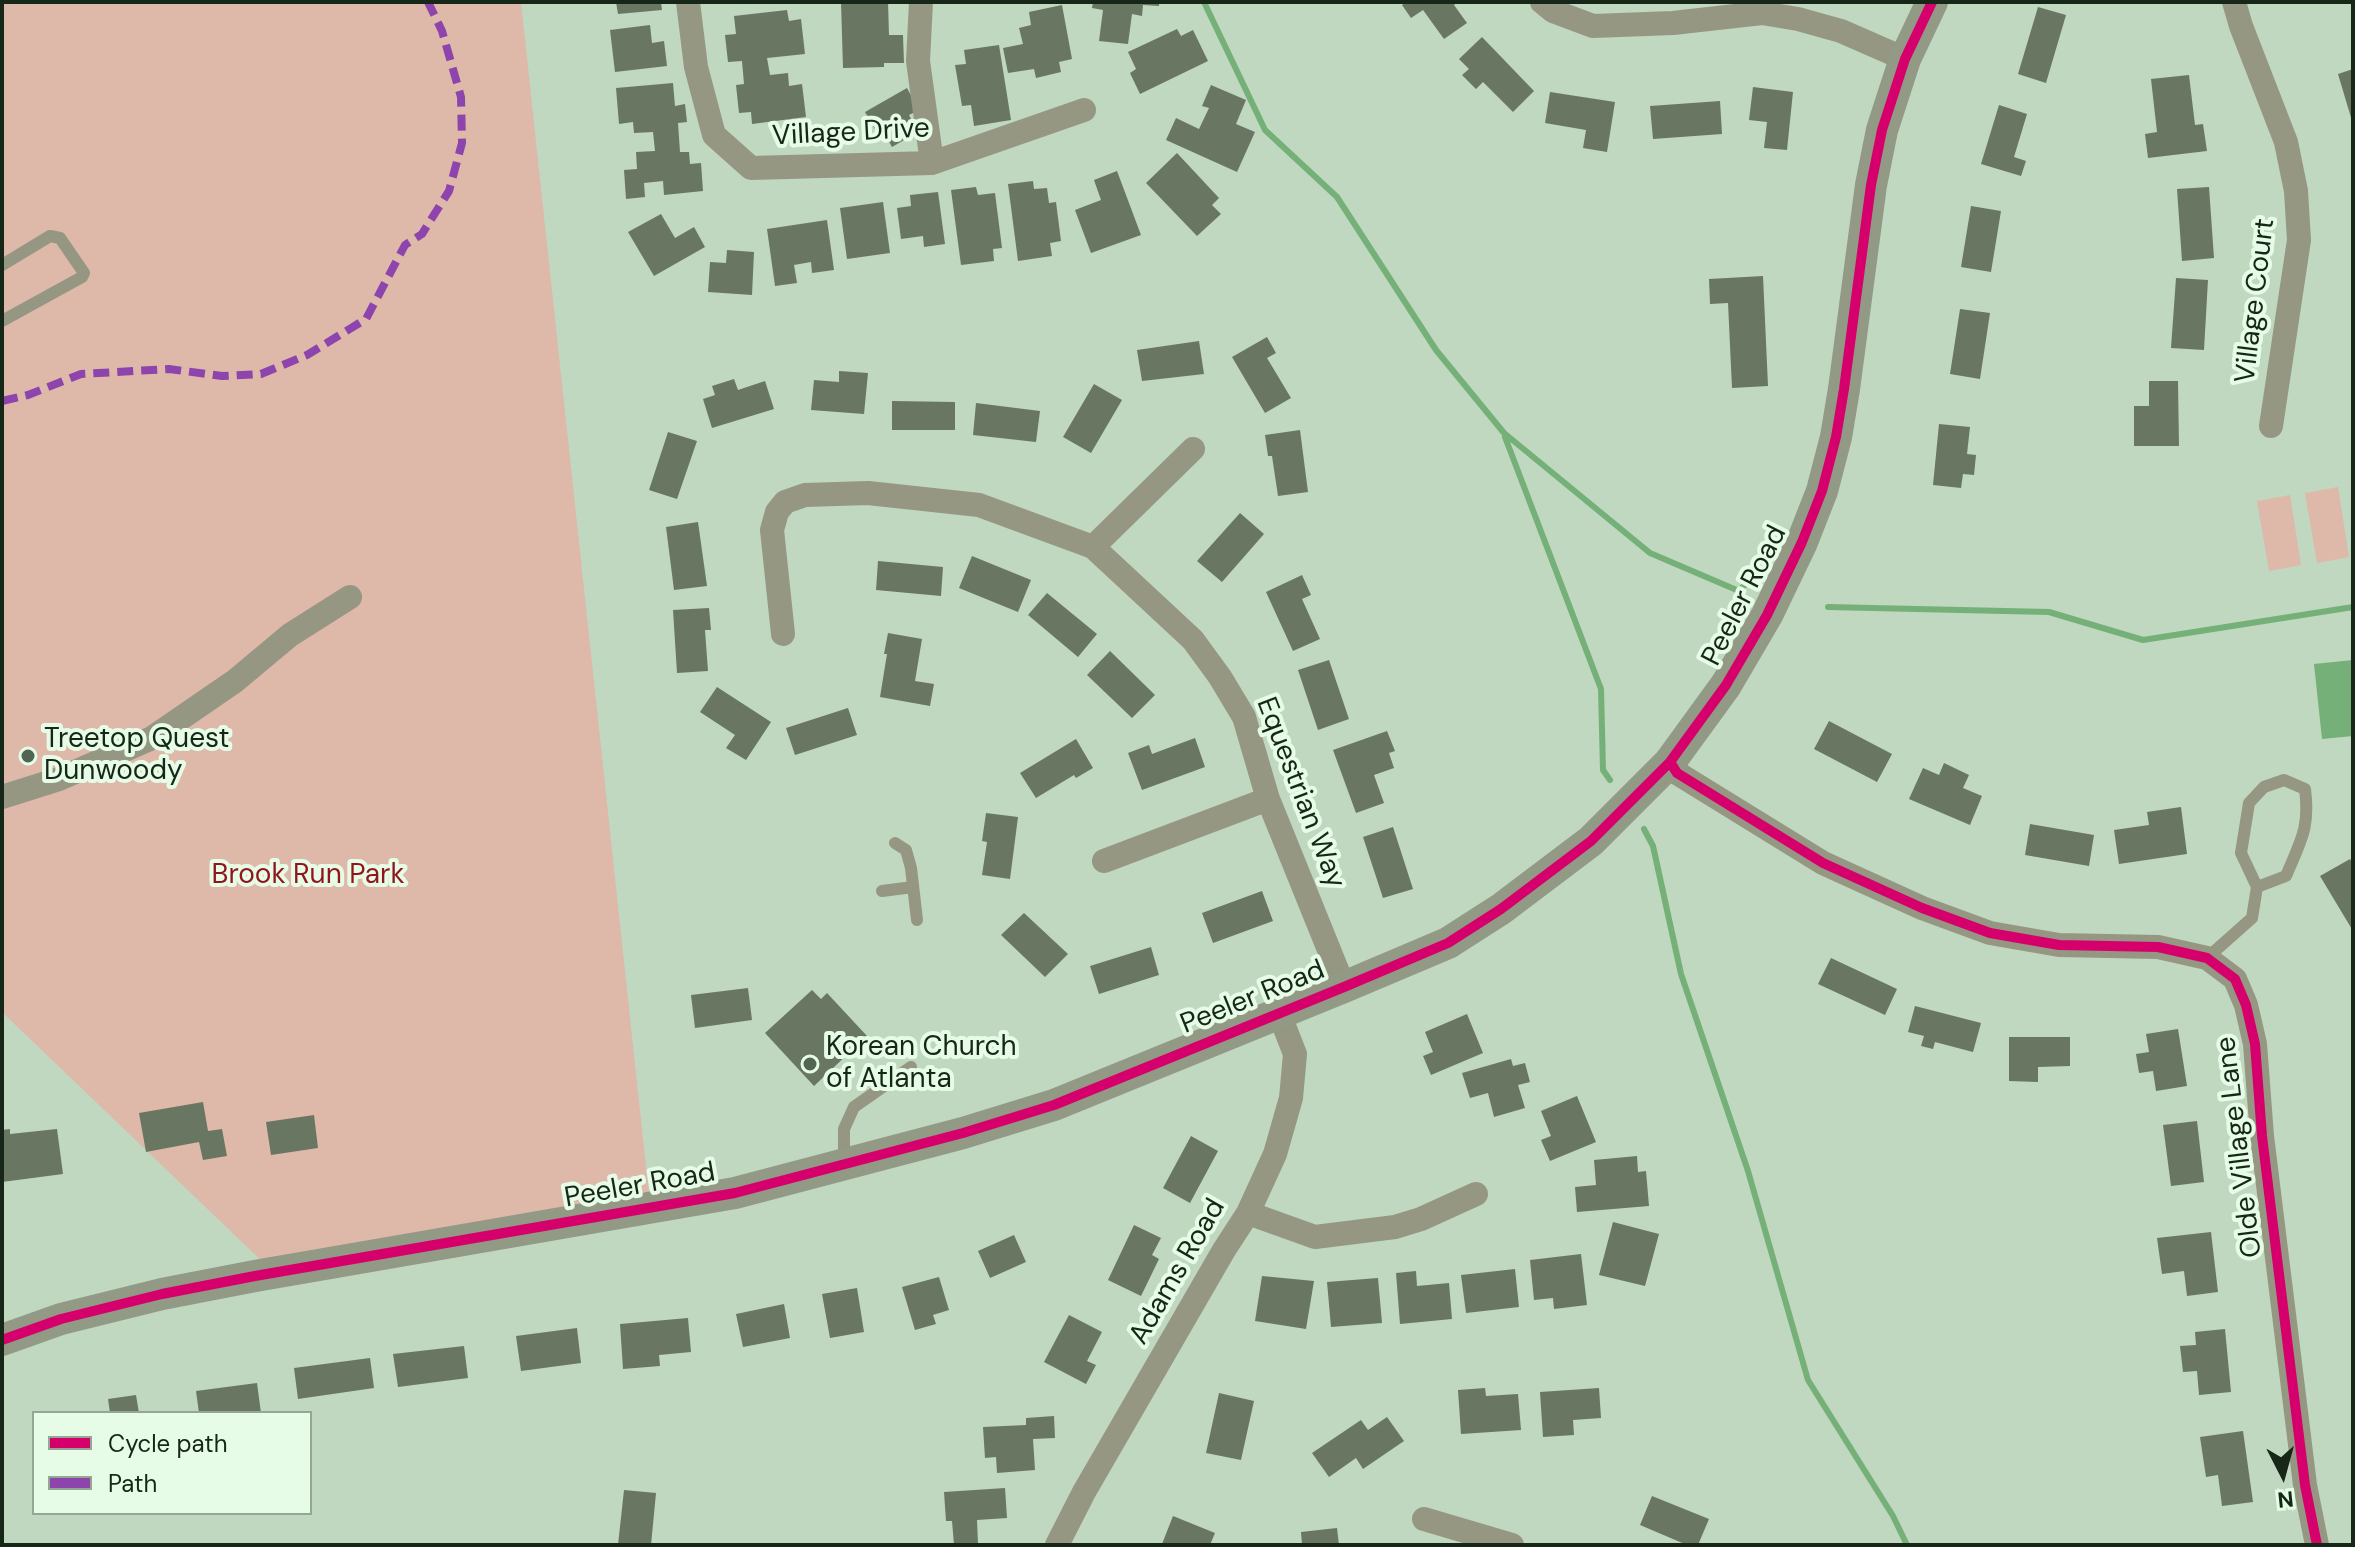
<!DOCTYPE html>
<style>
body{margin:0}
#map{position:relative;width:2355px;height:1547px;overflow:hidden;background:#c0d7c0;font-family:"DM Sans",sans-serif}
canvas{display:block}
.frame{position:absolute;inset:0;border:4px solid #162717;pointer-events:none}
.legend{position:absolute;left:32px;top:1411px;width:280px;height:104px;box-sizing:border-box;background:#e6fce6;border:2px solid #93a793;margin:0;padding:10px 14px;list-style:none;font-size:24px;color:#162717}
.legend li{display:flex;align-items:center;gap:16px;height:40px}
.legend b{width:40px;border:2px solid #93a793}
.north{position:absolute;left:2243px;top:1435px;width:80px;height:80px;-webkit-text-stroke:6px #e6fce6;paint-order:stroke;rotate:174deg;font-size:22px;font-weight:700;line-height:32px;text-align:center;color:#162717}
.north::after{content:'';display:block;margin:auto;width:28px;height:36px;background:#162717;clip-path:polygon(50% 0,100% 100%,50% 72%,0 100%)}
</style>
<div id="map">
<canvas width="2355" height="1547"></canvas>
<div class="frame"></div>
<ul class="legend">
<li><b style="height:10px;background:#d6006c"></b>Cycle path</li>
<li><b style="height:10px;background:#8e44ad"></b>Path</li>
</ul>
<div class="north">N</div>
</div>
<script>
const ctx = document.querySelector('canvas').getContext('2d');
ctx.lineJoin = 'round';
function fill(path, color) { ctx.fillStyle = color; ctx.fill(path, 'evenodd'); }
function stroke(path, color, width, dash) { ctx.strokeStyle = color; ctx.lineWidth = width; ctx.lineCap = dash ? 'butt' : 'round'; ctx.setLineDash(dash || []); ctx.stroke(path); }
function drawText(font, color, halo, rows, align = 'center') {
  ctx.font = font + ' "DM Sans",sans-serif'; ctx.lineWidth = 8; ctx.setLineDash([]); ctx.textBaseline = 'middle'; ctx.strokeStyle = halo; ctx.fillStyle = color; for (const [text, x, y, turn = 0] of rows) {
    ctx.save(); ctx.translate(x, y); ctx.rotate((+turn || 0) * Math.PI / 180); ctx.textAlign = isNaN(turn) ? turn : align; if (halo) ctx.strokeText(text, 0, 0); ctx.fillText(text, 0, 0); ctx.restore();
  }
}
fill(new Path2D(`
 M2,2H521L650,1204L269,1268L2,1012Z
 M2338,487L2349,557L2317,563L2305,493Z
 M2290,495L2301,565L2269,571L2257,501Z`), '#deb8a9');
fill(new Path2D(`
 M2353,660V736L2322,739L2314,664Z`), '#74b077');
stroke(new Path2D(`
 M1204,2L1265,130L1337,197L1436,350L1504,433L1650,553L1739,591L1751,578
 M1505,437L1601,689L1603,770L1610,780
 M1828,607L2049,612L2143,640L2353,607
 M1644,829L1653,846L1681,974L1748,1171L1808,1380L1893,1516L1907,1545`), '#74b077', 6);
fill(new Path2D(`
 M616,2H661L662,10L618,14Z
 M841,2H888L889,35H903L904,63H884V67L843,68Z
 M1093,2H1159V6L1143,5L1142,16L1132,14L1128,44L1099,41L1103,10L1092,8Z
 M1406,2H1457L1454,5L1467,23L1444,39L1423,10L1411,18L1402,5Z
 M1062,5L1072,59L1059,62L1061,72L1036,78L1034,69L1008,73L1003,48L1023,44L1019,28L1031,25L1029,12Z
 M2038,7L2066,15L2046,83L2018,74Z
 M787,10L789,21L801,19L805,54L767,58L770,75L788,73L789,86L802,84L806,117L752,124L751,112L739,113L736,85L744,84L742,61L728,62L725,35L736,34L734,16Z
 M650,25L652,43L664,41L667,66L615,72L610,30Z
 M1177,29L1181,36L1193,30L1208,61L1140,94L1130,73L1136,69L1128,52Z
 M1482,37L1534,91L1513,112L1483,82L1476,89L1462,75L1469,69L1459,59Z
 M999,45L1011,120L974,126L971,105L962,106L955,65L966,64L964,50Z
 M2353,69V121H2352L2338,74Z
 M2189,75L2195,125L2203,124L2207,151L2148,158L2145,134L2157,132L2151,79Z
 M673,83L675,106L685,104L687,122L678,123L680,152H689L690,164L701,163L703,191L664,195L663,181L644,183L645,197L626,199L624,170L637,169L636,152L655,151L653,132L634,133L633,122L619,124L616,88Z
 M1211,85L1246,100L1236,124L1255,132L1237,172L1166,140L1176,118L1199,129L1209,108L1202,106Z
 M1753,87L1793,92L1787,150L1764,148L1767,122L1749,120Z
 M907,88L919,110L909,115L918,132L892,147L884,133L879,136L865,112Z
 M1550,92L1615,102L1607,152L1583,148L1586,130L1545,123Z
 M1720,101L1722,134L1653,139L1650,106Z
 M1999,105L2027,114L2014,157L2026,161L2021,176L1981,164Z
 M1177,153L1219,198L1212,205L1221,214L1197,236L1146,183Z
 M1117,171L1141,235L1091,253L1075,210L1101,200L1094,180Z
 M1033,181L1034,189L1047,188L1049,203L1056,202L1061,241L1050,243L1052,256L1018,261L1008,184Z
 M976,187L978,195L995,193L1002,248L993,249L994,261L961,265L951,190Z
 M2209,187L2214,258L2182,261L2177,189Z
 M938,192L945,244L924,247L923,236L901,239L897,208L911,206L910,195Z
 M883,202L890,253L847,259L840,208Z
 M1971,206L2001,211L1991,272L1961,267Z
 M661,214L675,238L694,227L705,247L654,276L628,232Z
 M827,220L834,270L812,273L811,262L794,265L797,283L775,286L767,229Z
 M727,250L754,252L752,295L708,292L710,262L726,263Z
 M1763,276L1768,386L1732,388L1728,303L1710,304L1709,279Z
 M2176,278L2208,280L2204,350L2171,348Z
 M1960,309L1990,313L1980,379L1950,374Z
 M1267,337L1276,353L1267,358L1291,398L1265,413L1232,357Z
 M1199,341L1204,374L1142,381L1137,350Z
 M839,371L868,373L864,414L811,410L814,380L839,382Z
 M734,379L738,390L765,381L774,409L712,428L703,399L715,395L712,386Z
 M2149,381H2178L2179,446H2134V406H2149Z
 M1094,384L1122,400L1091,453L1063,437Z
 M892,401L955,402V430H892Z
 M976,403L1040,411L1036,442L973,435Z
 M1939,424L1970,427L1967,454L1976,455L1974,475L1963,474L1961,488L1933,485Z
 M1300,430L1308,492L1278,496L1272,456H1268L1265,435Z
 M668,432L697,441L677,499L649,490Z
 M1240,513L1264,534L1222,582L1197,561Z
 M698,522L707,586L674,590L666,527Z
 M972,556L1031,580L1018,612L959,588Z
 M878,561L943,567L941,596L876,590Z
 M1302,575L1311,595L1302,599L1320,639L1293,651L1266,592Z
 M1047,593L1097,634L1078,657L1028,615Z
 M709,608L711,630H705L708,671L677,673L673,610Z
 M888,633L922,639L915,681L934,684L930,706L880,697L887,654H884Z
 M1110,651L1155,695L1132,718L1087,675Z
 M1329,660L1349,719L1318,730L1298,670Z
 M717,687L771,722L746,760L726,748L735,735L700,712Z
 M848,708L857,735L795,755L786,728Z
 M1829,721L1892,754L1877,782L1814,749Z
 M1387,731L1395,751L1389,753L1394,768L1374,775L1384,803L1356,813L1333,750Z
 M1195,738L1205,767L1142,790L1128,753L1149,745L1152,754Z
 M1076,739L1093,768L1076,778L1074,775L1036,798L1020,773Z
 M1944,763L1969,775L1963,788L1982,796L1970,825L1909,799L1923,768L1939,775Z
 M2181,807L2187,854L2119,864L2114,830L2149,825L2147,812Z
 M986,813L1018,817L1010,879L982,875L987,842L982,841Z
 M2030,824L2094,835L2089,866L2025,855Z
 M1393,827L1413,889L1383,898L1363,837Z
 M2350,859L2353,864V931L2320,876Z
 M1262,891L1273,921L1213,943L1202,913Z
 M1024,913L1068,954L1045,977L1001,935Z
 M1151,947L1159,975L1099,994L1090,966Z
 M1831,958L1897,989L1885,1015L1818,984Z
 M748,988L752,1020L695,1028L691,995Z
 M812,990L821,999L827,993L867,1036L814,1086L765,1033Z
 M1915,1006L1981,1023L1973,1052L1935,1042L1933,1049L1921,1046L1924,1036L1908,1032Z
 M1467,1014L1483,1053L1431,1075L1423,1056L1433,1052L1425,1032Z
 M2178,1029L2187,1086L2156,1091L2153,1071L2139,1073L2136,1054L2149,1052L2146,1034Z
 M2009,1037H2070V1066L2038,1067V1082L2009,1081Z
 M1511,1059L1513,1066L1525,1063L1530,1082L1518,1085L1525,1108L1494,1117L1488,1093L1470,1098L1462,1073Z
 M1577,1096L1596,1142L1550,1161L1541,1140L1551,1136L1541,1111Z
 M203,1102L208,1131L222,1129L227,1156L203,1160L199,1142L146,1152L139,1113Z
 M314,1115L318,1148L271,1155L266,1122Z
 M2197,1121L2204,1182L2171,1186L2163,1125Z
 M10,1129V1134L57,1129L63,1174L2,1182V1130Z
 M1191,1136L1218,1151L1190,1203L1163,1188Z
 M1637,1156L1638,1172L1646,1171L1649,1206L1577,1212L1575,1187L1596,1185L1594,1160Z
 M1613,1222L1659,1234L1645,1286L1599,1275Z
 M1134,1225L1161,1238L1152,1255L1159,1259L1141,1296L1108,1280Z
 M2211,1232L2218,1292L2187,1296L2184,1271L2162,1274L2157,1238Z
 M1014,1235L1026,1262L990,1278L978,1251Z
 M1581,1254L1587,1305L1554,1309L1553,1298L1534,1300L1530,1260Z
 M1515,1269L1519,1307L1466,1313L1461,1275Z
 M1416,1271L1417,1286L1449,1283L1452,1319L1400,1324L1396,1273Z
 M1262,1276L1314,1281L1306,1329L1255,1321Z
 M939,1277L949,1310L933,1315L936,1324L915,1330L902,1287Z
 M1378,1278L1382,1323L1331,1327L1327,1282Z
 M857,1288L864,1332L830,1338L822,1294Z
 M784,1304L790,1338L743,1347L736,1314Z
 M1069,1315L1102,1332L1087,1361L1096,1365L1086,1384L1044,1362Z
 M688,1318L691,1352L659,1355L660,1366L623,1369L620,1324Z
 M577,1328L581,1363L521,1371L516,1336Z
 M2225,1329L2231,1392L2199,1395L2197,1371L2183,1372L2180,1346L2196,1345L2195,1332Z
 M464,1346L468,1378L398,1387L393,1354Z
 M370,1358L374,1388L298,1399L294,1368Z
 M257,1383L261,1413H199L196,1391Z
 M1485,1388L1486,1396L1518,1394L1521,1430L1461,1434L1458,1390Z
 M1599,1388L1601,1418L1573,1420L1574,1435L1543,1437L1540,1392Z
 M1219,1393L1254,1401L1241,1460L1206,1453Z
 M136,1395L139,1413H110L108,1399Z
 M1054,1416L1055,1438L1033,1439L1035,1470L997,1473L996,1457L985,1458L983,1427L1026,1425V1418Z
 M1387,1417L1404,1441L1363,1469L1356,1458L1329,1477L1312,1453L1361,1420L1368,1430Z
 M2243,1431L2253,1502L2222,1506L2218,1475L2206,1477L2200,1437Z
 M1005,1488L1007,1518L977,1520L978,1544L954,1545L952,1521H946L944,1492Z
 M624,1490L656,1493L651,1545H618Z
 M1652,1496L1709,1519L1698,1545H1687L1640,1525Z
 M1173,1516L1215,1533L1210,1545L1162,1544Z
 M1337,1528L1339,1545H1302L1301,1532Z`), '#697662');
stroke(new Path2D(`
 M2,265L50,236L60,238L84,273L82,277L2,321
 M895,843L906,850L911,868L917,920
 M882,891L913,887
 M2207,958L2252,918L2257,887L2241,853L2249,803L2264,787L2284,780L2305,789C2310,828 2301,840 2286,876L2257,887
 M844,1162V1129L854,1107L911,1067`), '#959782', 12);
stroke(new Path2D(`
 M688,2L696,67L714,135L751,168L932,163L1084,110
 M921,2L918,61L932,163
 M1542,2L1553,11L1593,26L1673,23L1762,13L1798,19L1841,31L1905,59
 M2234,2L2241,26L2286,142L2296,191L2299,240L2271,426
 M1093,547L1193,449
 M783,634L772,530L777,512L785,502L805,495L868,493L979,505L1093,547L1193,640L1220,677L1244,717L1268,799L1344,987
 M1670,762L1677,773L1823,863L1922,908L1990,933L2059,945L2158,947L2207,958L2235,979L2246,1005L2255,1044L2262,1136L2305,1485L2317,1545
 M2,797L59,779L152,738L235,681L290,635L350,597
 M1104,861L1268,799
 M1248,1213L1315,1237L1395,1227L1421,1219L1476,1194
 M1424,1519L1512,1545
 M1057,1545L1084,1492L1224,1250L1248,1213L1275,1154L1291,1098L1295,1054L1279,1013`), '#959782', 24);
stroke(new Path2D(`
 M2,1340L61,1319L162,1294L255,1276L735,1193L963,1133L1054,1105L1344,987L1448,943L1501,909L1591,841L1670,762L1726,685L1767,615L1802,542L1822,491L1836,437L1844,389L1871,185L1882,130L1905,59L1932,2`), '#929984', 32);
stroke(new Path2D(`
 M2,401L28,395L81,374L169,369L222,376L261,374L307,355L366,319L405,245L422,234L449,191L462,143L461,97L442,31L428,2`), '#8e44ad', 8, [16, 8]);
stroke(new Path2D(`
 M1670,762L1677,773L1823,863L1922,908L1990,933L2059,945L2158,947L2207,958L2235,979L2246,1005L2255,1044L2262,1136L2305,1485L2317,1545
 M2,1340L61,1319L162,1294L255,1276L735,1193L963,1133L1054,1105L1344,987L1448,943L1501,909L1591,841L1670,762L1726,685L1767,615L1802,542L1822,491L1836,437L1844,389L1871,185L1882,130L1905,59L1932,2`), '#d6006c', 10);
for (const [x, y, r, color] of [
 [28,756,8,"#526552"],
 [810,1064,8,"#526552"]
]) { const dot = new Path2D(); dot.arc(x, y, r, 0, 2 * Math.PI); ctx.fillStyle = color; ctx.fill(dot); stroke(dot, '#e6fce6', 3); }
drawText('28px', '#162717', '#e6fce6', [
 ["Village Drive",851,133,-3],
 ["Village Court",2256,301,-83],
 ["Peeler Road",1745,596,-63],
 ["Equestrian Way",1300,793,69],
 ["Peeler Road",1253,998,-22],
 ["Olde Village Lane",2240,1147,-97],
 ["Peeler Road",640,1186,-10],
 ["Adams Road",1178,1272,-60]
]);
drawText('28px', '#162717', '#e6fce6', [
 ["Treetop Quest",44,740],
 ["Dunwoody",44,772],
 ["Korean Church",826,1048],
 ["of Atlanta",826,1080]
], 'left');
drawText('28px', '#93151c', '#e6fce6', [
 ["Brook Run Park",308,876]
]);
</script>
